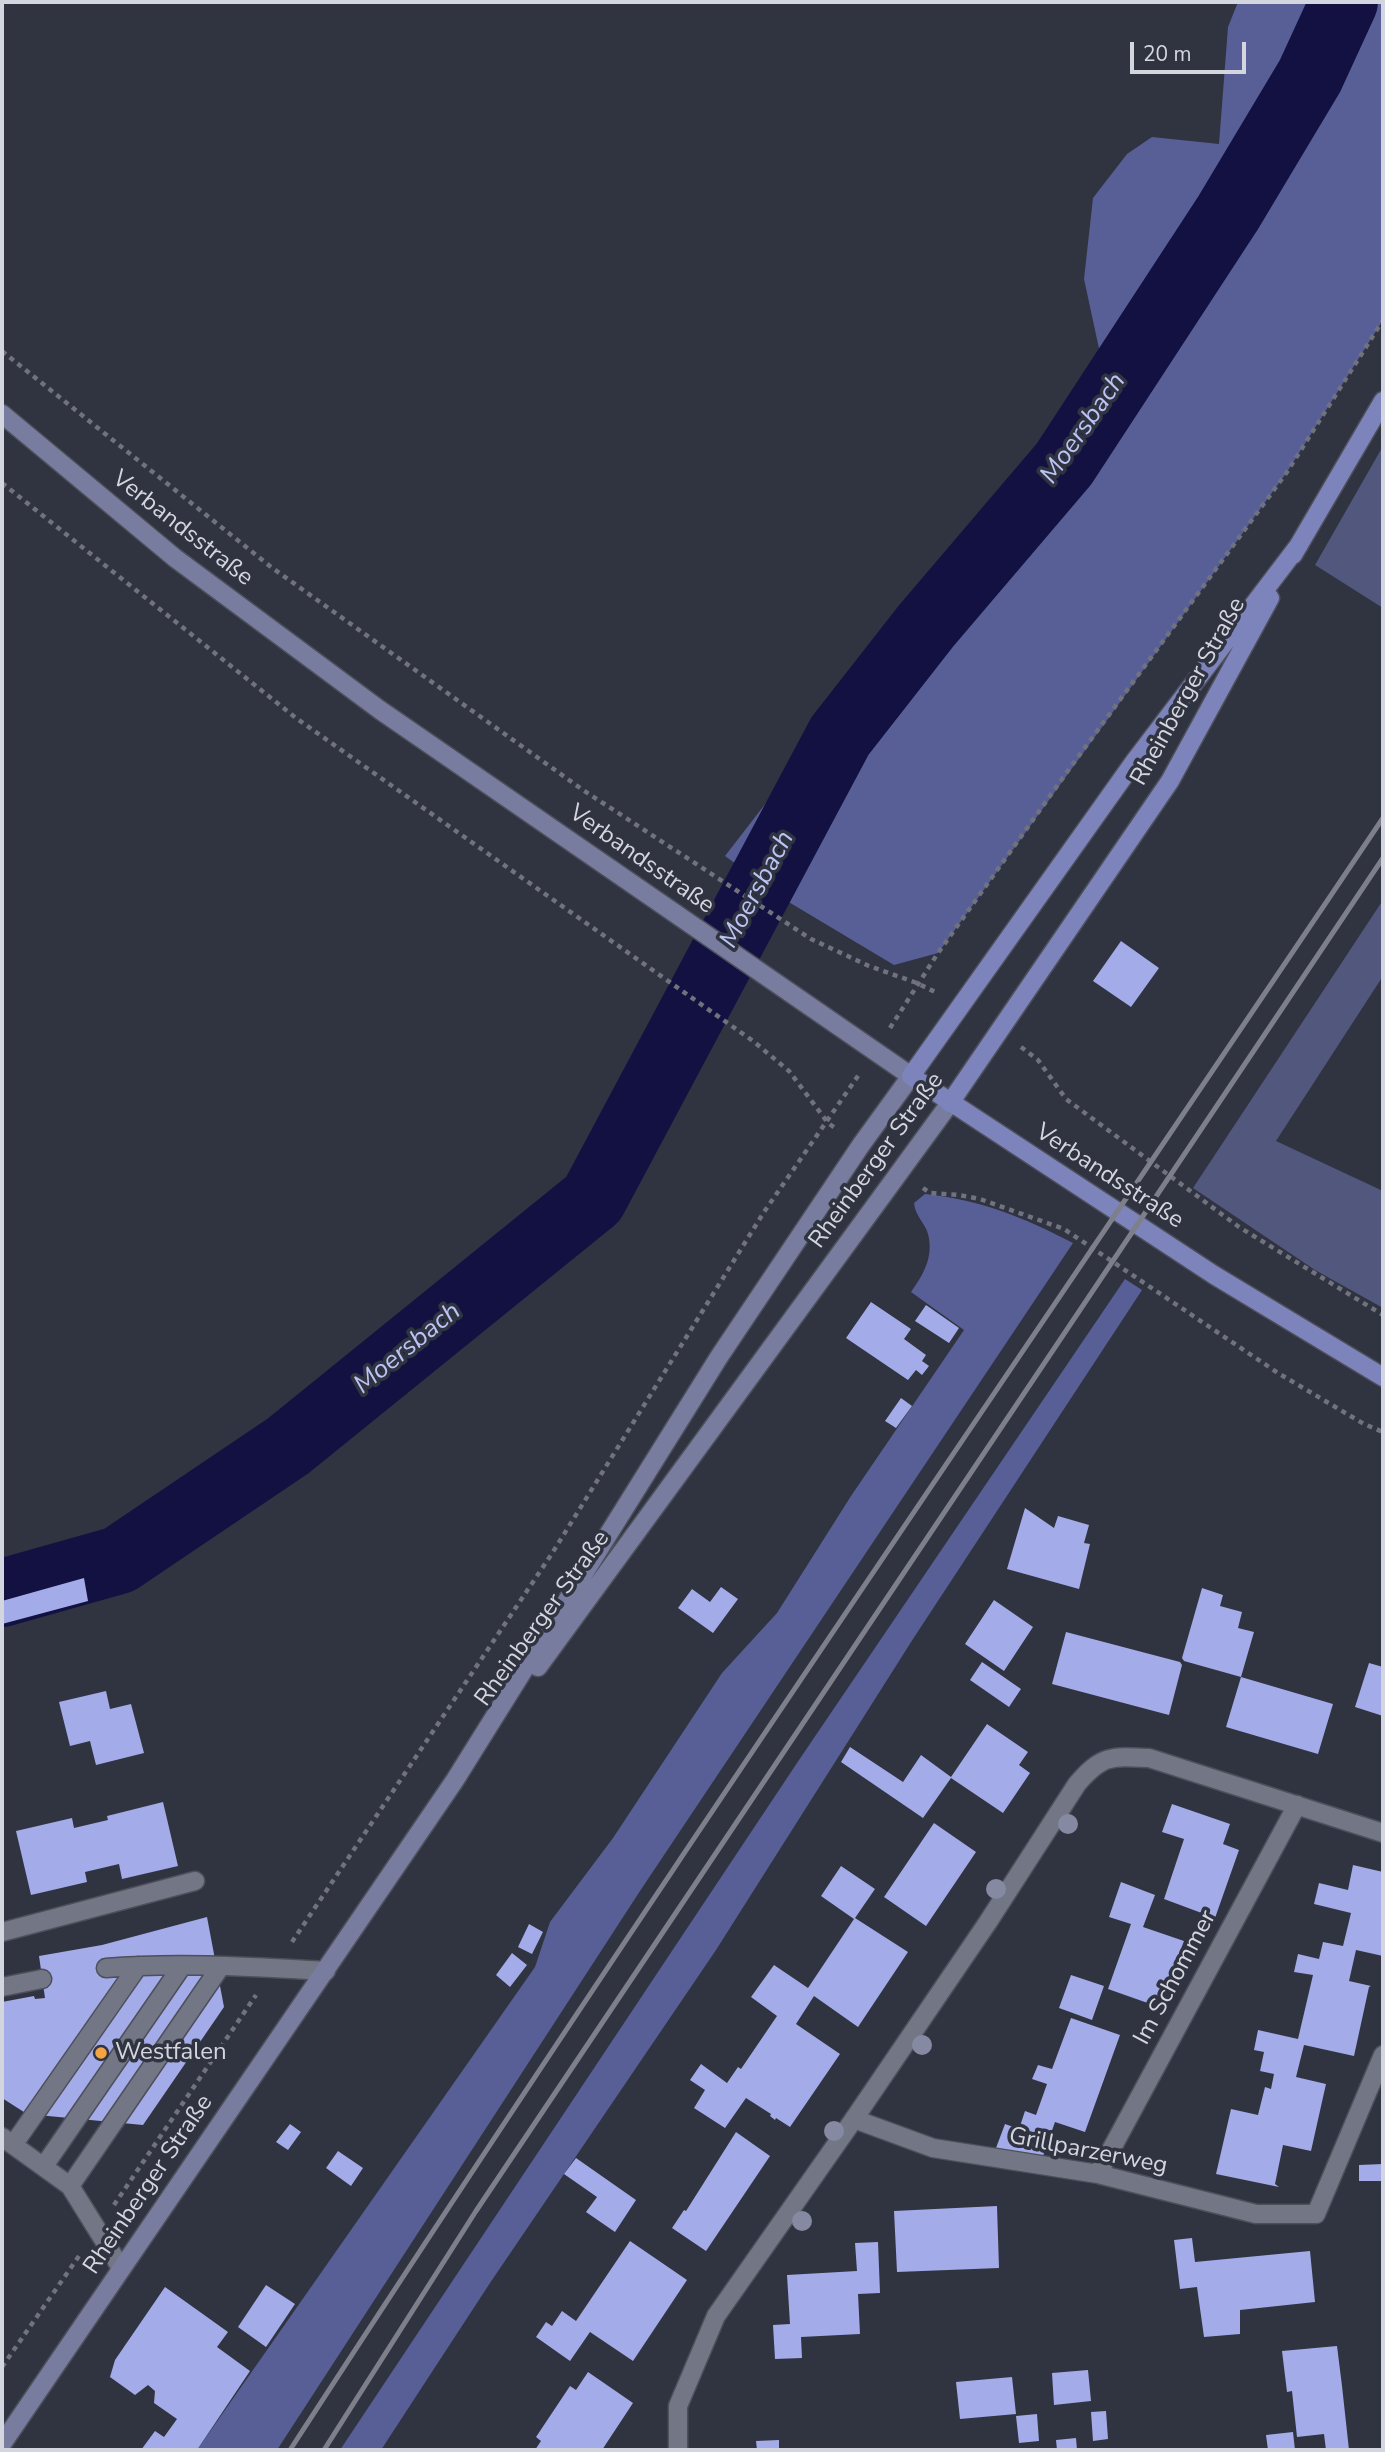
<!DOCTYPE html>
<meta charset="utf-8">
<style>
body{margin:0}
#map{position:relative;width:1385px;height:2452px;overflow:hidden;background:#303340;font-family:"Nunito Sans",sans-serif}
canvas{display:block}
.frame{position:absolute;inset:0;border:4px solid #d4d6df;pointer-events:none}
.scale{position:absolute;left:1130px;top:42px;width:116px;height:32px;box-sizing:border-box;border:4px solid #d4d6df;border-top:0;padding-left:9px;font-size:21px;line-height:24px;white-space:nowrap;color:#d4d6df;-webkit-text-stroke:5px #303340;paint-order:stroke}
</style>
<div id="map">
<canvas width="1385" height="2452"></canvas>
<div class="frame"></div>
<div class="scale">20 m</div>
</div>
<script>
const ctx = document.querySelector('canvas').getContext('2d');
ctx.lineJoin = 'round';
function fill(path, color) { ctx.fillStyle = color; ctx.fill(path, 'evenodd'); }
function stroke(path, color, width, dash) { ctx.strokeStyle = color; ctx.lineWidth = width; ctx.lineCap = dash ? 'butt' : 'round'; ctx.setLineDash(dash || []); ctx.stroke(path); }
function drawText(font, color, halo, rows, align = 'center') {
  ctx.font = font + ' "Nunito Sans",sans-serif'; ctx.lineWidth = 7; ctx.setLineDash([]); ctx.textBaseline = 'middle'; ctx.strokeStyle = halo; ctx.fillStyle = color; for (const [text, x, y, turn = 0] of rows) {
    ctx.save(); ctx.translate(x, y); ctx.rotate((+turn || 0) * Math.PI / 180); ctx.textAlign = isNaN(turn) ? turn : align; if (halo) ctx.strokeText(text, 0, 0); ctx.fillText(text, 0, 0); ctx.restore();
  }
}
fill(new Path2D(`
 M1383,446V608L1315,565Z
 M1383,900V976L1276,1141L1383,1191V1308L1315,1270L1193,1188Z`), '#52577d');
fill(new Path2D(`
 M1238,2H1383V320L1287,472L938,953L894,965L787,901L725,856L1103,367L1084,279L1093,198L1127,154L1152,137L1219,144L1228,27Z
 M925,1194C981,1200 1023,1217 1073,1243L640,1891L277,2450H197L535,1967L550,1922L613,1838L722,1673L777,1613L851,1496L964,1330L911,1292C923,1275 934,1257 928,1234C925,1223 915,1216 914,1203Z
 M1125,1279L1142,1290L913,1639L716,1950L490,2283L381,2450H340L799,1760Z`), '#585f96');
stroke(new Path2D(`
 M2,1593L119,1560L288,1446L593,1199L840,736L926,626L1064,464L1228,213L1310,76L1344,2`), '#131142', 68);
fill(new Path2D(`
 M1121,941L1159,968L1131,1007L1093,981Z
 M871,1302L911,1329L904,1339L926,1355L922,1361L929,1366L922,1375L916,1370L908,1380L846,1338Z
 M926,1305L959,1328L949,1343L915,1321Z
 M901,1398L912,1406L896,1428L885,1421Z
 M1025,1508L1054,1528L1058,1516L1089,1525L1084,1543L1090,1544L1079,1589L1007,1569Z
 M84,1578L88,1601L2,1624V1601Z
 M721,1587L738,1599L713,1633L678,1608L692,1589L710,1602Z
 M1202,1588L1223,1595L1220,1606L1242,1612L1238,1628L1254,1632L1241,1677L1184,1661L1182,1658Z
 M994,1600L1033,1627L1004,1671L965,1644Z
 M1066,1632L1180,1662L1182,1665L1169,1715L1052,1684Z
 M982,1662L1021,1689L1009,1707L970,1680Z
 M1369,1663L1383,1667V1716L1355,1707Z
 M1241,1677L1333,1704L1318,1754L1226,1727Z
 M106,1691L110,1709L131,1704L144,1753L96,1765L90,1741L70,1746L59,1702Z
 M987,1724L1028,1752L1019,1765L1030,1773L1003,1813L951,1778L923,1818L841,1762L850,1747L903,1782L921,1755L951,1777Z
 M163,1802L178,1866L122,1879L119,1864L85,1872L87,1882L31,1895L16,1831L72,1818L74,1828L108,1820L107,1816Z
 M1172,1804L1230,1824L1223,1844L1239,1850L1215,1918L1164,1899L1184,1839L1162,1832Z
 M934,1823L976,1852L926,1926L884,1897Z
 M1353,1865L1383,1872V1956L1356,1950L1349,1981L1371,1986L1369,1987L1354,2056L1304,2045L1296,2077L1326,2084L1311,2151L1283,2145L1275,2184L1279,2187L1216,2174L1231,2109L1258,2115L1265,2087L1271,2089L1274,2074L1260,2071L1264,2052L1254,2050L1258,2030L1298,2039L1313,1975L1294,1972L1298,1954L1319,1959L1323,1942L1343,1946L1351,1913L1314,1904L1319,1883L1348,1890Z
 M841,1866L875,1889L855,1918L908,1952L858,2027L814,1996L796,2024L840,2054L790,2127L776,2118L775,2120L770,2116L771,2114L746,2098L725,2128L694,2108L705,2090L690,2080L701,2064L727,2083L738,2067L741,2069L777,2016L751,1997L774,1965L808,1988L854,1919L821,1896Z
 M1121,1882L1155,1895L1143,1927L1184,1941L1159,2007L1108,1989L1131,1924L1109,1917Z
 M207,1917L224,2007L143,2125L27,2114L2,2098V2002L34,1996L35,1999L45,1998L39,1956L102,1945Z
 M529,1924L543,1932L532,1954L518,1947Z
 M512,1953L527,1965L510,1987L496,1975Z
 M1071,1975L1104,1986L1092,2020L1059,2008Z
 M1071,2018L1120,2035L1085,2132L1055,2122L1043,2156L1048,2159L996,2148L1005,2124L1019,2129L1025,2111L1036,2115L1047,2084L1032,2079L1038,2065L1052,2069Z
 M290,2124L301,2132L288,2150L276,2142Z
 M736,2132L770,2156L706,2251L672,2228L684,2210L686,2211Z
 M338,2151L363,2168L351,2186L326,2168Z
 M576,2158L636,2200L615,2232L586,2212L597,2197L564,2174Z
 M1383,2164V2181H1359V2165Z
 M997,2206L999,2268L897,2272L894,2211Z
 M1192,2238L1195,2262L1310,2251L1315,2302L1240,2310V2334L1204,2337L1197,2287L1180,2289L1174,2240Z
 M630,2241L687,2280L633,2361L590,2332L570,2361L536,2337L546,2322L552,2326L562,2311L576,2321Z
 M878,2242L880,2293L858,2294L860,2334L801,2337L802,2358L775,2359L773,2325L790,2324L787,2275L857,2271L855,2243Z
 M266,2285L295,2304L266,2347L238,2327Z
 M165,2287L228,2332L217,2347L250,2371L197,2450H141L155,2431L164,2437L177,2419L154,2403L155,2391L148,2385L135,2395L110,2377L115,2360Z
 M1337,2346L1342,2386L1349,2450H1326L1324,2434L1297,2437L1292,2391L1287,2392L1282,2351Z
 M1088,2370L1091,2401L1054,2405L1052,2373Z
 M588,2372L633,2403L602,2450H535L541,2441L536,2437L570,2386L576,2390Z
 M1012,2377L1016,2414L960,2419L956,2382Z
 M1106,2411L1108,2439L1093,2441L1091,2412Z
 M1037,2414L1039,2441L1019,2443L1016,2416Z
 M1293,2432L1295,2450H1268L1266,2435Z
 M1076,2438L1077,2450H1057L1056,2440Z
 M779,2440V2450H757L756,2441Z`), '#a3ace9');
const service = new Path2D(`
 M2,1932L195,1881
 M106,1968C179,1962 253,1967 326,1971
 M2,1987L42,1979
 M854,2119L933,2148L1098,2174L1256,2214H1316L1383,2055
 M2,2137L70,2186L121,2268
 M13,2145L138,1966
 M44,2166L182,1966
 M1098,2174L1297,1805
 M70,2186L221,1966`);
const minor = new Path2D(`
 M678,2450V2406L716,2316L854,2119L988,1922L1077,1784C1102,1755 1111,1756 1149,1758L1383,1833`);
const secondary = new Path2D(`
 M2,414L175,558L380,710L911,1076L861,1145L719,1357L455,1780L2,2444
 M538,1667L950,1103`);
const primary = new Path2D(`
 M1299,545L1134,762L911,1076L1214,1275L1383,1377
 M1293,555L1383,401
 M950,1103L1170,781L1270,598`);
stroke(service, '#4d4f5b', 21);
stroke(minor, '#4d4f5b', 21);
stroke(secondary, '#4d4f5b', 21);
stroke(primary, '#4d4f5b', 21);
stroke(new Path2D(`
 M2,351L271,567L583,790L811,939L869,966L917,983L937,993
 M2,483L296,718L753,1041L789,1071L828,1123L838,1130
 M890,1028L938,953L1067,772L1287,472L1383,320
 M1021,1047L1038,1060L1066,1099L1239,1227L1383,1315
 M923,1188L930,1193L959,1195L980,1199L1064,1229L1278,1373L1364,1424L1383,1432
 M292,1942L551,1555L764,1212L860,1073
 M114,2205L256,1995
 M2,2367L79,2256`), '#70727e', 4.5, [5, 5]);
stroke(service, '#737685', 18);
stroke(minor, '#737685', 18);
stroke(secondary, '#787da0', 18);
stroke(primary, '#7d84bb', 18);
stroke(new Path2D(`
 M290,2450C646,1901 1018,1361 1383,818
 M324,2450L476,2211L1383,858`), '#7d7f8a', 5);
ctx.fillStyle = '#858aa2';
for (const [x, y] of [
 [1068,1824],
 [996,1889],
 [922,2045],
 [834,2131],
 [802,2221]
]) { ctx.beginPath(); ctx.arc(x, y, 10, 0, 2 * Math.PI); ctx.fill(); }
for (const [x, y, r, color] of [
 [101,2053,7,"#f4a443"]
]) { const dot = new Path2D(); dot.arc(x, y, r, 0, 2 * Math.PI); ctx.fillStyle = color; ctx.fill(dot); stroke(dot, '#303340', 2.5); }
drawText('24px', '#d4d6df', '#303340', [
 ["Verbandsstraße",182,529,38],
 ["Rheinberger Straße",1189,692,-61],
 ["Verbandsstraße",641,860,35],
 ["Rheinberger Straße",877,1161,-54],
 ["Verbandsstraße",1109,1177,33],
 ["Rheinberger Straße",543,1619,-54],
 ["Im Schommer",1176,1978,-62],
 ["Grillparzerweg",1088,2152,11],
 ["Rheinberger Straße",149,2185,-56]
]);
drawText('24px', '#d4d6df', '#303340', [
 ["Westfalen",115,2053]
], 'left');
drawText('italic 26px', '#bcc4f6', '#303340', [
 ["Moersbach",1084,429,-55],
 ["Moersbach",758,890,-62],
 ["Moersbach",408,1349,-39]
]);
</script>
